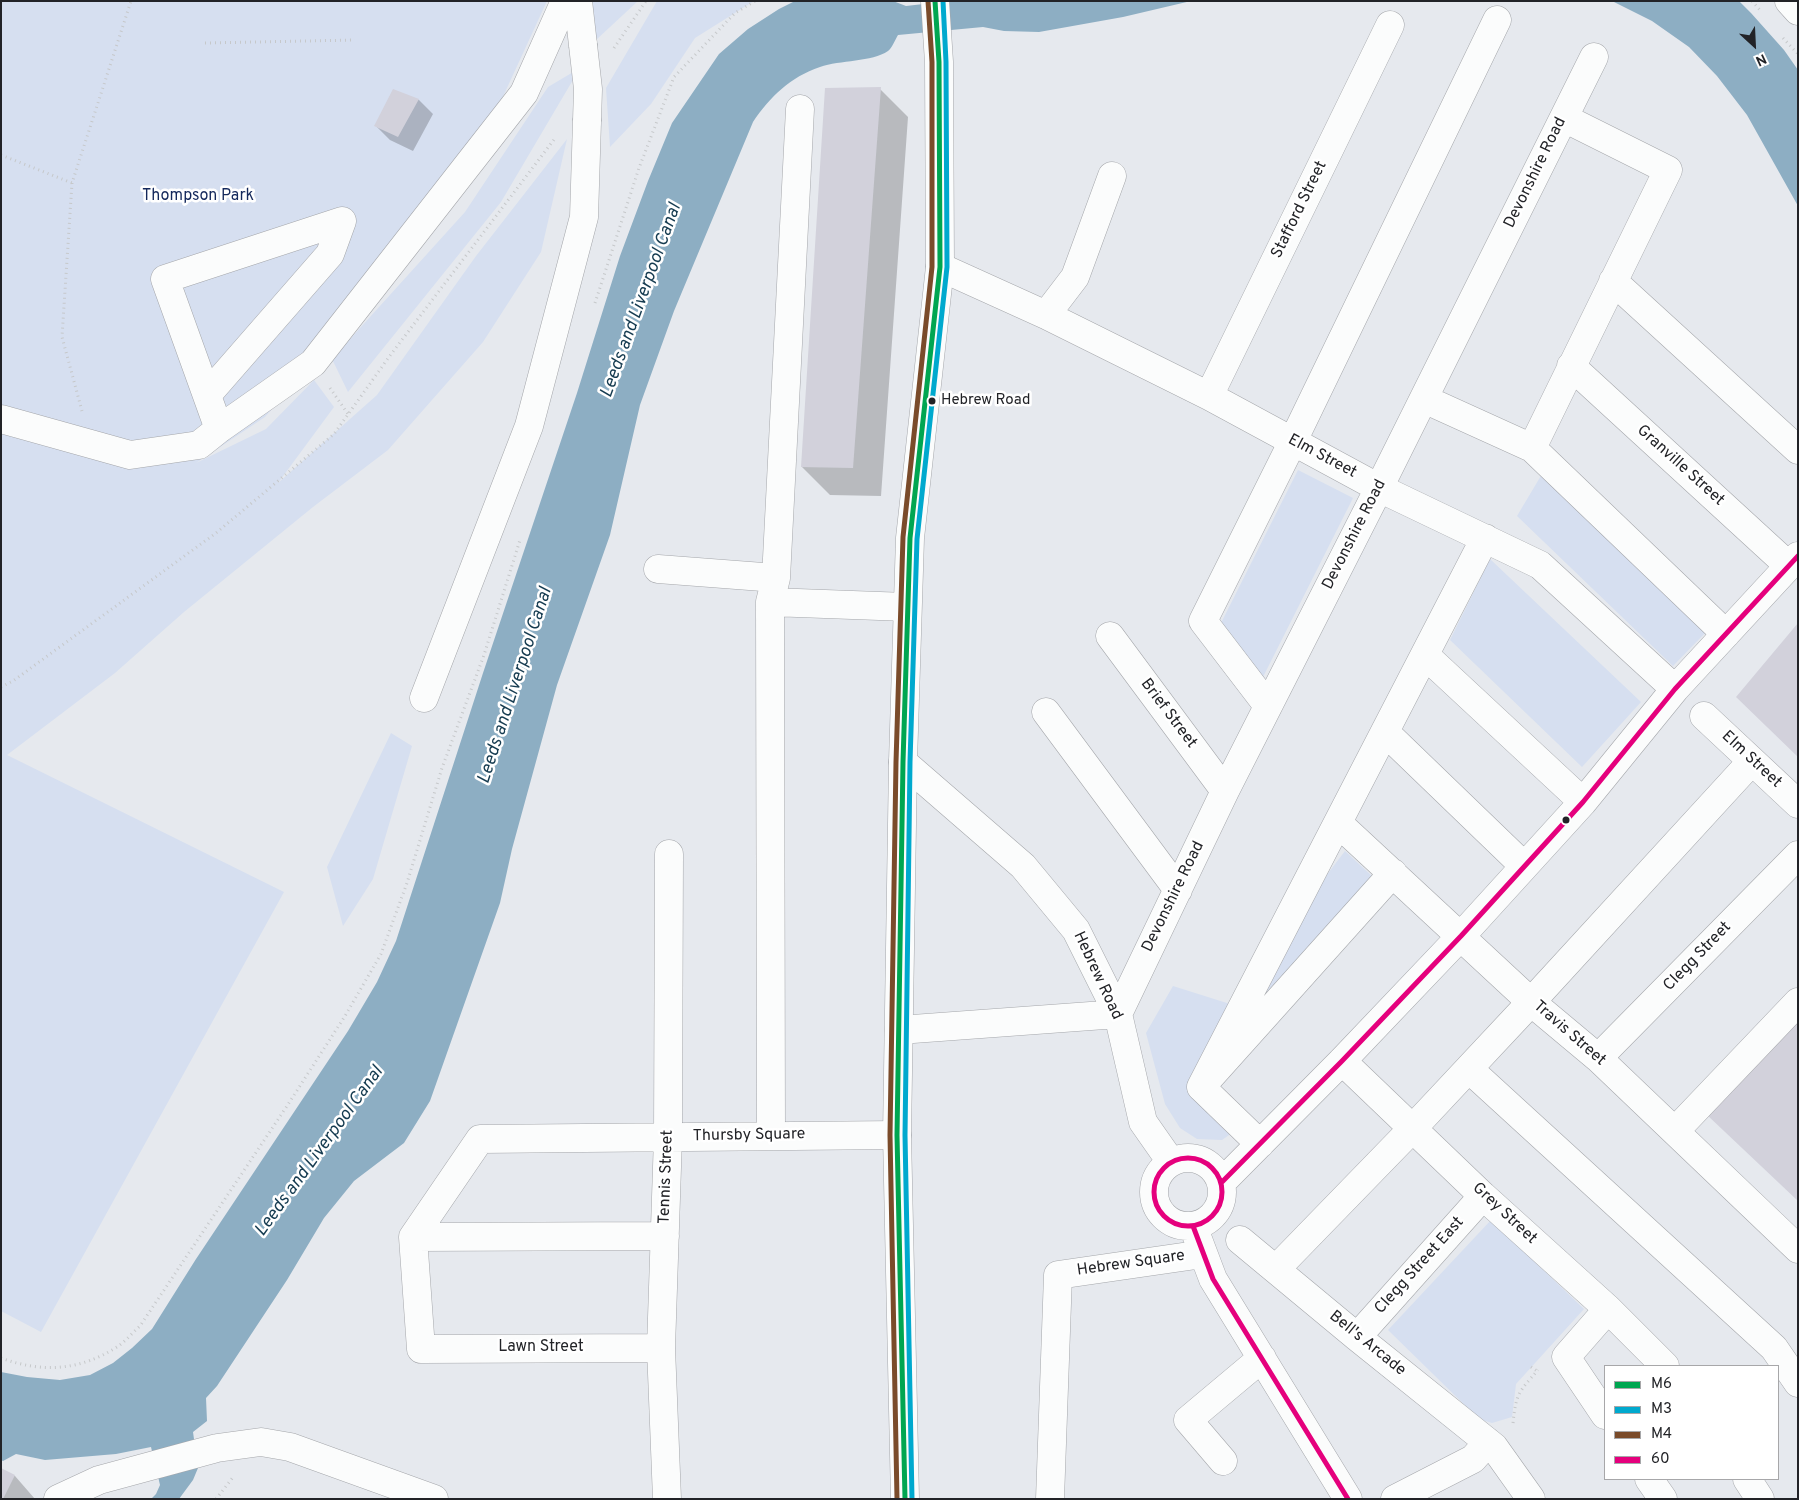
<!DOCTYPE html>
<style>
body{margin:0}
#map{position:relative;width:1799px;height:1500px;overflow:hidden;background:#e6e9ee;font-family:Overpass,sans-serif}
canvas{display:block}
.frame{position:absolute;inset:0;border:2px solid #222327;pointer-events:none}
.legend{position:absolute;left:1604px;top:1365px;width:175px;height:115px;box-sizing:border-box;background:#fff;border:1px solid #a7a7a9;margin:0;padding:6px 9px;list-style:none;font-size:15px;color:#222327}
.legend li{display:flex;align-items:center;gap:10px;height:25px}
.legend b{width:25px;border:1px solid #a7a7a9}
.north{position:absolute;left:1729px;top:20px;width:50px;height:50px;-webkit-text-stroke:4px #fff;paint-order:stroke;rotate:155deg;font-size:14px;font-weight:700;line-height:20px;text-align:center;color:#222327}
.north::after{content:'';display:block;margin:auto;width:18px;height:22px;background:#222327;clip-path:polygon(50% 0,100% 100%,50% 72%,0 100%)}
</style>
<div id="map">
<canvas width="1799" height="1500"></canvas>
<div class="frame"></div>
<ul class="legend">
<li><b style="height:6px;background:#00a651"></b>M6</li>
<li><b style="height:6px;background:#00a9ce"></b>M3</li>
<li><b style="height:6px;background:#7a4b2a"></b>M4</li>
<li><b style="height:6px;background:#e5007d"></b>60</li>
</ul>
<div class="north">N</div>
</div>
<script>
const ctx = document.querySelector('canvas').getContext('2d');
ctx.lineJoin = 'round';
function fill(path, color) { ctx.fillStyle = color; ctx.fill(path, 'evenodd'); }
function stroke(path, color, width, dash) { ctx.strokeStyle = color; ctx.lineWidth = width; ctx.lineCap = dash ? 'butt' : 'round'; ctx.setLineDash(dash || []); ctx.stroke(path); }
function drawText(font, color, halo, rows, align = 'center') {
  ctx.font = font + ' Overpass,sans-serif'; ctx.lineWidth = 5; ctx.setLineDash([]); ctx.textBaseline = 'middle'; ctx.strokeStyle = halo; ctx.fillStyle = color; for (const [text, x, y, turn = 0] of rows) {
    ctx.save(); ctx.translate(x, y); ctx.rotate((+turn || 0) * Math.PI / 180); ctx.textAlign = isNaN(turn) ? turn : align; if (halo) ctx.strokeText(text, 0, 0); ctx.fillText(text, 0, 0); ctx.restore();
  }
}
fill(new Path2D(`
 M1,1H547L454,203L265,417L196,463L266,429L314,380L334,407L278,483L377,395L476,256L567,139L541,252L483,342L388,450L313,507L184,612L115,673L7,755L284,892L41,1332L1,1311Z
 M590,1H638L596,40Z
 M657,1H754L695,38L651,104L610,147L606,88Z
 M580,68L501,202L348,392L332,359L465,212L548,87Z
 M1298,470L1353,498L1260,683L1220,625Z
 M1542,474L1707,631L1673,666L1517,516Z
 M1490,559L1641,702L1582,767L1450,640Z
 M391,733L412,746L373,879L343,926L327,867Z
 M1345,851L1374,878L1263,996L1313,893Z
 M1173,986L1230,1004L1194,1085L1242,1126L1222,1140L1197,1139L1180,1128L1165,1104L1146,1033Z
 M1491,1220L1584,1309L1516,1384L1512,1417L1492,1423L1479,1419L1388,1330Z`), '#d6dff0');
fill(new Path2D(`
 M795,1H893L906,6L950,1H1191L1123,17L1039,32L1004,31L983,27L898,35C895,40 892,48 888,51C872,62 840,60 820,67C790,77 770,97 753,122L674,311L640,405L610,535L557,685L512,849L500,903L430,1101L404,1143L354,1181L324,1218L287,1280L217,1386L206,1398L207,1421L193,1432L198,1468L193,1480L179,1499H151L156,1494L160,1485L151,1447L116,1454L45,1460L16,1454L3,1461L1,1460V1372L27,1377L60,1380L90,1375L113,1363L132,1348L152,1329L196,1259L348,1031L377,982L396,941L483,673L577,393L620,256L648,181L672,123L719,54L748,29L779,9Z
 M1612,1H1739L1751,13L1784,50L1798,70V206L1747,115L1717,76L1689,47L1652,21Z`), '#8daec3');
fill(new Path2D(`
 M880,89L908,117L881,496L830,495L802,467Z
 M393,91L419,100L433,114L413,151L390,140L376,126Z
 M1,1470L15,1476L35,1499H1Z`), '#0003');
fill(new Path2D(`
 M881,87L853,468L801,467L825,88Z
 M393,89L419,99L398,137L374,126Z
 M1798,623V757L1736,697Z
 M1798,1016V1201L1706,1114Z
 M1,1468L15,1475L3,1499H1Z`), '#d2d1db');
const minor = new Path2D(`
 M578,1L583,45
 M1789,1L1798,11
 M1564,118L1668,170L1532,448L1726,634
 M940,267L1046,315L1209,396L1379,488L1540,565L1675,689
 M1613,281L1798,450
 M1046,315L1075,277L1112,176
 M1571,366L1789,566
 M207,395L330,254L342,221L165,279L219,429
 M1209,396L1390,25
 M1424,399L1532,448
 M1,419L130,455L199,445L219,429L313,363L524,93L565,1
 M658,569L776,578
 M770,602L907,607
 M1110,636L1225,791
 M1425,655L1583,802
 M424,698L529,426L584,217L587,121
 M1268,706L1203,621L1293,441L1497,20
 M1046,712L1178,890
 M1704,716L1798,804
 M1385,732L1524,866
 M903,762L1023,866L1076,930L1118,1014L1143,1122L1171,1162
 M1338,823L1531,1002L1598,1058L1798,1249
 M899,1030L1118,1014L1225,791L1379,488L1594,57
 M1598,1058L1798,855
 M1342,1061L1483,1196L1608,1309L1665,1366
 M1469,1069L1774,1348L1798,1383
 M1201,1087L1485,538
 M1675,1131L1798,1002
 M771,1136L770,602L776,578L800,109
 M1260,1144L1201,1087L1393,873
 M1154 1192a34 34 0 1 1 68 0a34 34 0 1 1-68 0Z
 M1221,1183L1342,1061L1461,936L1583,802L1675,689L1798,556
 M1193,1226L1213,1279L1348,1499
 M665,1236L413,1237L480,1139L897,1135
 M413,1237L421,1349L661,1348
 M1240,1240L1357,1337L1494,1447L1531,1499
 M1276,1269L1413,1128L1531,1002L1752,761
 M1357,1337L1483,1196
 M1605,1415L1566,1357L1608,1309
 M1223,1461L1188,1420L1262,1358
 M1649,1479L1663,1499
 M1747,1479L1760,1499
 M58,1499L99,1480L217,1448L261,1442L290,1447L434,1499
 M667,1499L661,1348L668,1137L669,854
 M1050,1499L1058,1275L1203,1254
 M1395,1499L1473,1459L1488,1442`);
const major = new Path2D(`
 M905,1499L897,1135L903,762L910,538L940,267L939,62L935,1`);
stroke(minor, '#a4a6aa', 29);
stroke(major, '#a4a6aa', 29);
stroke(new Path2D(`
 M1752,1L1760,10
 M1783,38L1798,54
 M205,43L355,40
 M614,48L646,1
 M1,155L72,183
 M595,303L639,168L674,77L735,13L755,1
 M330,388L348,414
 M82,411L62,337L72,183L131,1
 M1,687L13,681L216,533L334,434L389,357L556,137
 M1,1358C42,1373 79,1371 117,1347C125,1342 132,1333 140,1326L287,1106L345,1016L381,954L407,883L442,768L484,655L520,540
 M1531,1367L1537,1371
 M1513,1423C1516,1393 1519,1392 1538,1370
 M216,1499L234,1476`), '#c6c8ca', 3, [1, 4]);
stroke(minor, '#fbfcfc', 28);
stroke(major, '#fbfcfc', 28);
const minorBridge = new Path2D(`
 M583,45L588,89L587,121`);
stroke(minorBridge, '#a4a6aa', 29, []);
stroke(minorBridge, '#fbfcfc', 28);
stroke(new Path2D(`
 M905,1499L897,1135L903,762L910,538L940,267L939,62L935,1`), '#00a651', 5);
stroke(new Path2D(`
 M912,1499L905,1135L910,762L917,539L947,267L946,62L943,1`), '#00a9ce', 5);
stroke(new Path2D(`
 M897,1499L890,1135L896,762L903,537L932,267V62L928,1`), '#7a4b2a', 5);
stroke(new Path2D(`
 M1154 1192a34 34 0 1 1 68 0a34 34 0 1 1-68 0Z
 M1221,1183L1342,1061L1461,936L1583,802L1675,689L1798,556
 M1193,1226L1213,1279L1348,1499`), '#e5007d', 5);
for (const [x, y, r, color] of [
 [932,401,4.5,"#222327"],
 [1566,820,4.5,"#222327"]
]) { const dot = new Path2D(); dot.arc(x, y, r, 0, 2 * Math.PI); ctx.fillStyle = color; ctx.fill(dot); stroke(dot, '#fff', 2); }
drawText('15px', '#222327', '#fff', [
 ["Hebrew Road",941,401]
], 'left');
drawText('16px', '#222327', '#fff', [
 ["Devonshire Road",1536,173,-64],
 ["Stafford Street",1300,210,-64],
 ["Elm Street",1322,457,28],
 ["Granville Street",1680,466,42],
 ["Devonshire Road",1355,535,-63],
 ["Brief Street",1168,714,53],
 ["Elm Street",1751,760,43],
 ["Devonshire Road",1174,897,-64],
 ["Clegg Street",1698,957,-46],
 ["Hebrew Road",1097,976,65],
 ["Travis Street",1569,1034,41],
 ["Thursby Square",749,1136,-1],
 ["Tennis Street",667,1177,-88],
 ["Grey Street",1504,1214,43],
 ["Hebrew Square",1131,1264,-8],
 ["Clegg Street East",1420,1266,-48],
 ["Bell's Arcade",1367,1344,39],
 ["Lawn Street",541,1348]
]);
drawText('16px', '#14285b', '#fff', [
 ["Thompson Park",198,197]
]);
drawText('italic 18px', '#153b50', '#fff', [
 ["Leeds and Liverpool Canal",642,301,-70],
 ["Leeds and Liverpool Canal",516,686,-72],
 ["Leeds and Liverpool Canal",320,1152,-54]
]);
</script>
